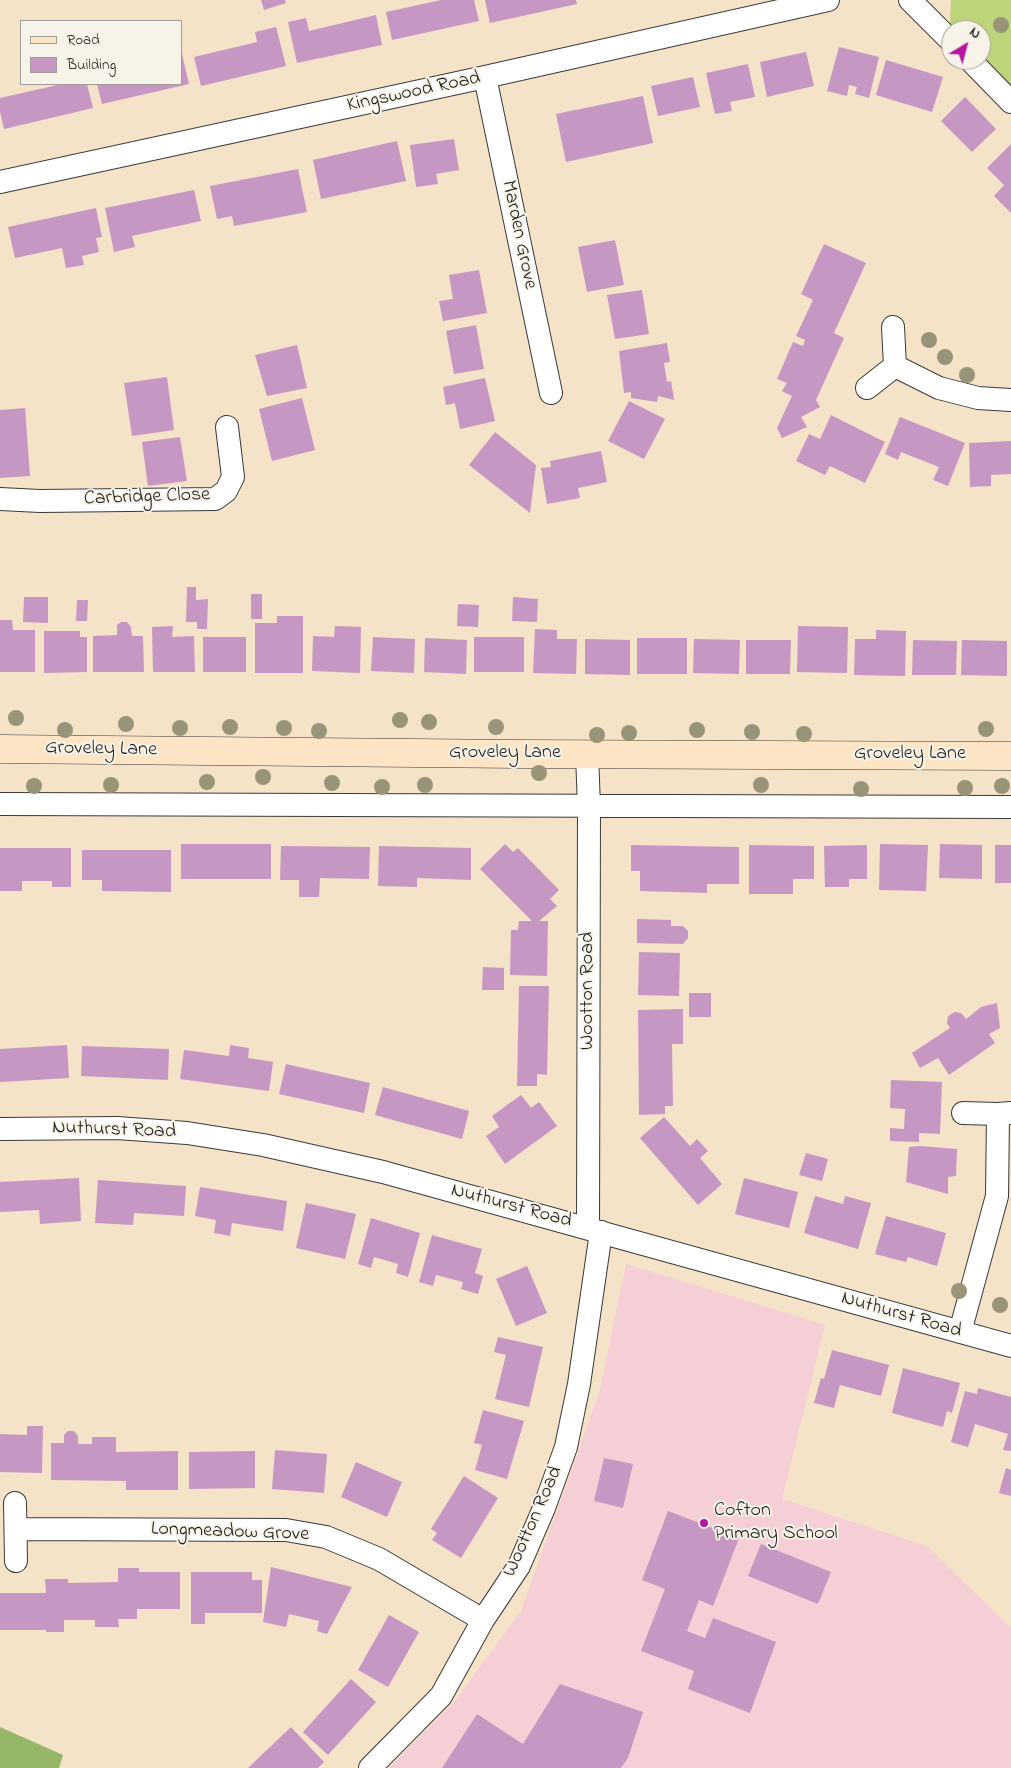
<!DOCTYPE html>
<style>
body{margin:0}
#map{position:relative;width:1011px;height:1768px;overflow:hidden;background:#f4e2c9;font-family:"Indie Flower",sans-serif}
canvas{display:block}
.legend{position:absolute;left:20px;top:20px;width:162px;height:65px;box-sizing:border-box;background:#f7f3e8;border:1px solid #9f9d96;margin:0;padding:6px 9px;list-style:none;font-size:15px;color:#1c1c1c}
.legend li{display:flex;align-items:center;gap:10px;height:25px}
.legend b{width:25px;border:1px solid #9f9d96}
.north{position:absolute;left:941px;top:20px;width:50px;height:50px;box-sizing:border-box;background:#f7f3e8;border:1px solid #9f9d96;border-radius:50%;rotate:37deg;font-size:14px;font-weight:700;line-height:20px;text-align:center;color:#1c1c1c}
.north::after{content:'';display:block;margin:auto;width:18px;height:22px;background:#b5179e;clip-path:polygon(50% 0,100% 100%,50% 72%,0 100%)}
</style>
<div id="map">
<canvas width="1011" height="1768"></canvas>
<ul class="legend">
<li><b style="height:6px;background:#fce5c4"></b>Road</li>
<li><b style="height:14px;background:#c697c3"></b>Building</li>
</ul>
<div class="north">N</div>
</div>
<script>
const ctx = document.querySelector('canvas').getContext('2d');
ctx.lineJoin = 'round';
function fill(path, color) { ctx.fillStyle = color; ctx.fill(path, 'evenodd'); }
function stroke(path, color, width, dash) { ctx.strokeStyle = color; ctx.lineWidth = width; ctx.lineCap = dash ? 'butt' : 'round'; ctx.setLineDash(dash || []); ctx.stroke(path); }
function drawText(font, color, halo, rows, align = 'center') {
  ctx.font = font + ' "Indie Flower",sans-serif'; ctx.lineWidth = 4; ctx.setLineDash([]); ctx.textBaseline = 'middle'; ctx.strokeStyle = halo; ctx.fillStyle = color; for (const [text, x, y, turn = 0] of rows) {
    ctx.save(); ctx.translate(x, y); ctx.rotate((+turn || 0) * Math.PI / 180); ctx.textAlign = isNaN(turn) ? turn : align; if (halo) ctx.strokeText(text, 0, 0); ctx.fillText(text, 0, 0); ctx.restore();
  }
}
fill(new Path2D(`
 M626,1264L825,1325L782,1499L927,1546L1011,1628V1768H389L455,1701L521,1611L600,1390Z`), '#f6cfd6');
fill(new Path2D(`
 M951,0H1011V87L981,57V30H954L950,26Z`), '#bdd478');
fill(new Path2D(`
 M0,1727L63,1755L59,1768H0Z`), '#96b668');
fill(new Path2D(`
 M261,0H285L286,3L264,10Z
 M441,0H474L479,21L392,40L386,12Z
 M485,0H576L577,4L490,23Z
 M376,15L382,45L297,63L288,22L306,18L309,31Z
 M276,27L286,66L201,86L194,57L257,42L255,32Z
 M839,47L879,57L869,98L855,94L857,87L849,85L847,96L827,91Z
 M806,52L814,86L767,97L760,62Z
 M182,54L189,84L102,104L97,84H181Z
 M886,60L943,77L932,112L876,95Z
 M748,64L755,97L730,102L732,111L715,114L706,73Z
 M693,77L700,107L658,116L651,86Z
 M62,84H87L93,108L4,129L0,112V98Z
 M643,96L653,143L566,162L556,114Z
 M965,97L996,129L972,152L941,121Z
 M454,139L459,170L436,174L438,184L416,187L410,145Z
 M397,141L406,181L321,199L313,160Z
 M1011,144V213L994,196L1004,185L987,168Z
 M298,169L307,212L234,226L232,216L217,219L210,186Z
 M194,190L201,221L132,236L135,247L114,252L105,208Z
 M96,208L102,237L96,238L99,252L82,256L84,265L66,268L62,248L15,258L8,227Z
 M615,240L624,285L587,292L578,247Z
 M824,244L866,263L834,333L844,338L816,400L820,407L801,417L807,427L782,438L777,428L792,396L782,391L787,383L777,379L793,342L803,346L805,340L796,336L813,300L801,294Z
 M479,270L487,313L443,321L439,301L453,299L449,275Z
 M642,290L649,334L615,339L607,295Z
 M476,325L484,369L454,374L446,331Z
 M667,343L670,362L664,363L667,382L671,381L674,400L658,396L657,402L631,398V392L624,393L619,351Z
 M297,345L307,388L267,396L255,355Z
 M167,377L174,430L132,436L124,383Z
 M485,378L495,421L460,429L455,403L446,405L443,387Z
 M302,398L315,450L272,461L259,409Z
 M629,401L665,419L644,459L608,441Z
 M25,408L30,476L0,478V410Z
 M831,415L885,442L865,483L830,466L825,475L796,461L809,434L820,439Z
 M900,417L965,443L948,486L933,480L939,467L901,452L898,460L885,454Z
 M495,432L536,465L530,513L469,465Z
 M180,437L187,481L148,486L142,442Z
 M1011,441V474L991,475V486L970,487L969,443Z
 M601,451L607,482L578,488L580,498L547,504L541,468L551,467L550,461Z
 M187,587H196V600L208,599L207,629H197V622H186Z
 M251,594H262V619H251Z
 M24,597H48V623L23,622Z
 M513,597L538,599L537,622L512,621Z
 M77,600H88L87,621H76Z
 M458,604L479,605L478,627L457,626Z
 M277,616H303V673H255V623H277Z
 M0,620H12L13,630H35V672H0Z
 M121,622H127L131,627L132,636H143L144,672H93V636L117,635V625Z
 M173,626L172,637L194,636L195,672H153L152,627Z
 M335,626L361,627L360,673L312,671L313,636L334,637Z
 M798,626L848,627L847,673L797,672Z
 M535,629L557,630V639H577L576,674L533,673Z
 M876,630L906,631L905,676L854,675L855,639H876Z
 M44,631H80V637H87V672L44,673Z
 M203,637H246V672H203Z
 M373,637L415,639L414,673L371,671Z
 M474,637H524V672H474Z
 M425,638L467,640L466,674L424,672Z
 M637,638H687V674H637Z
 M585,639L630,640V675L585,674Z
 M694,639L740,640L739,674L693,673Z
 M746,640H791L790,674H746Z
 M913,640L957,641L956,675H912Z
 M962,640L1007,641V676L961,675Z
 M181,844H271V879H181Z
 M505,844L513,852L518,848L559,890L550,899L557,906L539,921H548L547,976L510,975L511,930H518L519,921H532L480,869Z
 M880,844L928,845L926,891L879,890Z
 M940,844L982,845V879L939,878Z
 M631,845L739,847V884H707V893L640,891V871H631Z
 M749,845L814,846V879H793V894H749Z
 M867,845V879H849V887H825L824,846Z
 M995,845H1011V883H995Z
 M281,846L370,847L369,879L320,878L319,897H299V880H280Z
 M379,846L471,848V880L417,878V887L378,886Z
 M0,848H71V887H52V881H22V891H0Z
 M82,850H171V892L102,891V880H82Z
 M637,919L671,920V926H683L688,931V938L683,944L637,943Z
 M639,952L680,953L679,996L638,995Z
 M483,967L504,968V990H482Z
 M519,986H549L547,1075L537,1074V1086H517Z
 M689,993H711V1017H689Z
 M997,1003L1000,1028L989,1034L995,1043L949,1075L938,1058L920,1068L912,1053L950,1028L947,1023L948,1016L955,1012L961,1013L966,1019L981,1007Z
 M683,1009V1044H672L673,1106H665V1114L639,1115L638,1010Z
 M67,1045L69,1078L0,1082V1049Z
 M230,1045L249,1048L248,1058L273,1062L269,1091L180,1079L184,1050L229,1056Z
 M82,1046L169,1049L168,1080L81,1076Z
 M286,1064L370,1083L364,1113L279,1094Z
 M891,1080L942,1082L940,1134L919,1133V1142L890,1141V1128L904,1129L905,1109L890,1108Z
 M383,1087L469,1111L462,1139L375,1115Z
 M521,1095L531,1108L539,1102L557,1126L505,1164L486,1136L499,1127L492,1116Z
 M664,1117L690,1146L697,1139L708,1151L700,1158L722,1184L698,1205L640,1138Z
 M920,1146L957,1149L956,1176L948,1177V1194L906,1182L909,1147Z
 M806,1153L828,1159L822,1181L799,1175Z
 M79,1178L81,1221L40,1224L39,1210L0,1212V1182Z
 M744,1178L798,1192L789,1228L735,1214Z
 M98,1180L186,1186L184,1216L134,1213L133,1225L95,1223Z
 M200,1187L287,1201L283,1231L232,1223L230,1236L214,1233L216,1220L195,1216Z
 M815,1196L843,1204L845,1196L871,1203L858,1249L804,1233Z
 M306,1203L356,1214L345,1259L296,1248Z
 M886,1216L946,1233L937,1266L908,1257L906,1262L875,1254Z
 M371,1218L420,1233L408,1277L396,1273L398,1264L374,1257L371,1268L358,1264Z
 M432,1235L482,1249L475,1273L483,1276L478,1294L461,1289L463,1282L436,1275L433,1286L419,1282Z
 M527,1266L547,1313L516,1326L496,1279Z
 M498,1337L543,1347L529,1407L495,1399L506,1355L494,1352Z
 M832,1350L889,1365L881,1396L840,1385L834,1408L814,1403L821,1378L824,1379Z
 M903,1368L960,1383L952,1413L947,1411L943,1427L892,1413Z
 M978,1388L1011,1397V1451L1003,1450L1008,1434L975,1424L968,1447L951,1442L965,1391L977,1394Z
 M483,1410L524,1421L507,1479L475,1470L482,1445L474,1443Z
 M27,1426H43L42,1473L0,1472V1434L27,1435Z
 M68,1431H74L78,1436V1444H92V1437H116V1452L178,1451V1490H126V1481L51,1480V1443H64V1435Z
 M275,1450L327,1454L324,1493L272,1489Z
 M255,1451V1488L189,1489V1452Z
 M604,1458L633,1464L623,1508L594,1501Z
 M356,1462L402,1482L387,1517L341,1497Z
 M1006,1468L1011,1470V1496L999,1493Z
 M464,1476L498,1498L461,1558L432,1540L437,1533L431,1529Z
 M668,1511L739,1538L713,1606L699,1600L687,1631L705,1638L713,1618L776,1642L750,1713L688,1689L694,1671L641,1651L665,1589L642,1580Z
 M761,1544L831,1572L818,1604L748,1576Z
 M271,1567L352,1587L327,1634L317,1631L319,1621L289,1614L286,1627L263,1622Z
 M118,1568H139V1572H180V1609H137V1619H118L119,1627H95V1620H64V1632H46V1630H0V1593H46L45,1579H68V1583L118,1582Z
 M191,1572H252V1580H262V1613H205V1624H191Z
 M389,1615L419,1632L388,1687L358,1670Z
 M351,1679L376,1702L328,1755L303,1732Z
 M560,1684L643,1712L628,1758L621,1768H442L477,1714L523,1744Z
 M291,1727L324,1762L318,1768H248Z`), '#c697c3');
const street = new Path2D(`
 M910,0L951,41
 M970,60L1011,102
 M485,77L551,393
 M0,182L485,77L828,0
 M895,366L939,388L978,398L1011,400
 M867,388L895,366L893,327
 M0,499L40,501L215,499L226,491L233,477L227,427
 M587,754L589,807L588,1228
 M0,804L1011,807
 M963,1113L998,1114L1011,1113
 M0,1129L117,1128L187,1133L263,1145L383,1172L1011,1346
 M960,1332L997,1196L998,1114
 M15,1503L16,1561
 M16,1529L286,1530L326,1537L379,1559L483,1620
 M370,1768L441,1696L483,1620L519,1566L544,1508L566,1447L579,1384L601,1232`);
const secondary = new Path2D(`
 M0,749L518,754L1011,756`);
stroke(street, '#3c3a36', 24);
stroke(secondary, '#3c3a36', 29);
stroke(street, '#fff', 22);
stroke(secondary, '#fce5c4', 28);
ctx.fillStyle = '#989379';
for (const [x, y] of [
 [1001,25],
 [929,340],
 [945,357],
 [967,375],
 [16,718],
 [400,720],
 [429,722],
 [126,724],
 [230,727],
 [496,727],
 [180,728],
 [284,728],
 [986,729],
 [65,730],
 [697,730],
 [319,731],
 [752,732],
 [629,733],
 [804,734],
 [597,735],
 [539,773],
 [263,777],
 [207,782],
 [332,783],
 [111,785],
 [425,785],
 [761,785],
 [34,786],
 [1002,786],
 [382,787],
 [965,788],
 [861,789],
 [959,1291],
 [1000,1305]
]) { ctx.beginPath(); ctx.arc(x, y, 8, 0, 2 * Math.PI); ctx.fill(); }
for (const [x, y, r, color] of [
 [704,1523,5,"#b5179e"]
]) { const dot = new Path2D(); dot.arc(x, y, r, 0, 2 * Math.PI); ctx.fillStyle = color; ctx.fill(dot); stroke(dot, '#f7f3e8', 2); }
drawText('20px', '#1c1c1c', '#f7f3e8', [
 ["Kingswood Road",414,93,-12],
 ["Marden Grove",518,235,78],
 ["Carbridge Close",147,498,-2],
 ["Groveley Lane",101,750,1],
 ["Groveley Lane",505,754],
 ["Groveley Lane",910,755],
 ["Wootton Road",589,991,-90],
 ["Nuthurst Road",114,1131,2],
 ["Nuthurst Road",511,1207,15],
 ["Nuthurst Road",901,1316,16],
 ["Wootton Road",534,1522,-66],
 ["Longmeadow Grove",230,1533,2]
]);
drawText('20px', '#1c1c1c', '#f7f3e8', [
 ["Cofton",714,1512],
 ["Primary School",714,1535]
], 'left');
</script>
